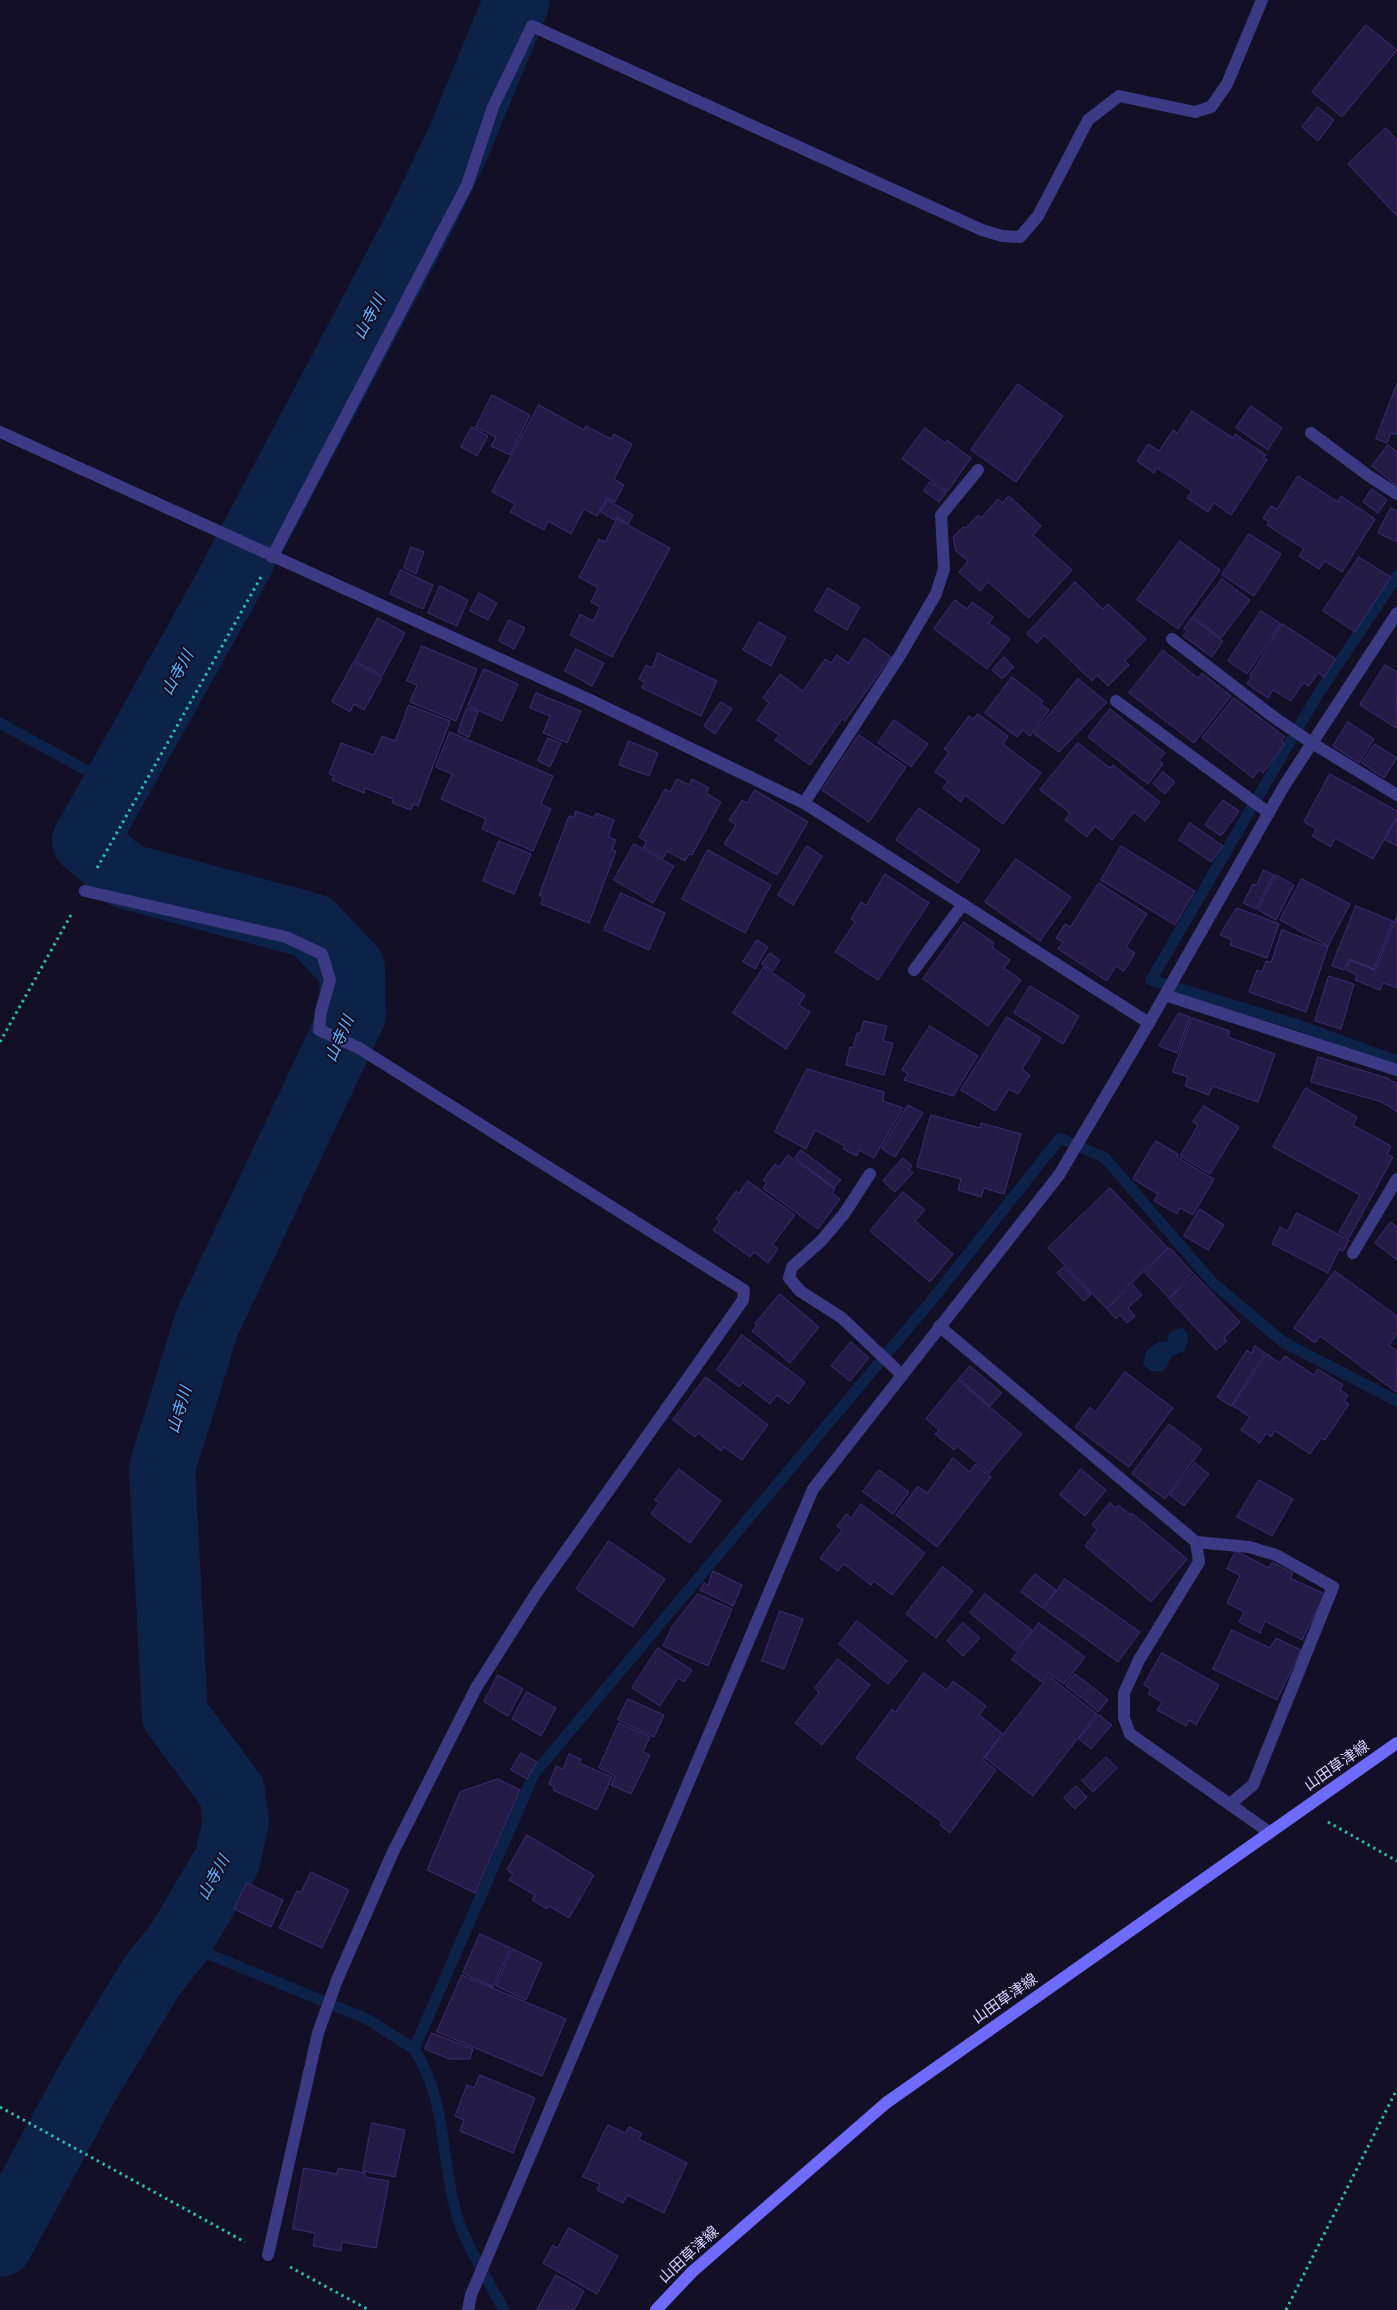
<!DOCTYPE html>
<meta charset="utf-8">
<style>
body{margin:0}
canvas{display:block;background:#130f26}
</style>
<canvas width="1397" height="2310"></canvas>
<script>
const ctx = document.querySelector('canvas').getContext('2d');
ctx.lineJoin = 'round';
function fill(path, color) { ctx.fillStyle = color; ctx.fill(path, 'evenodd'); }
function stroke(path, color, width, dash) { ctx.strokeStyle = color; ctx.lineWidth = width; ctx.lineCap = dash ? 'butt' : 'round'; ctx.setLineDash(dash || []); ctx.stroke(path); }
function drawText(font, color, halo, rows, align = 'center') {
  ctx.font = font + ' "Work Sans","Noto Sans JP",sans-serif'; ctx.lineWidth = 4; ctx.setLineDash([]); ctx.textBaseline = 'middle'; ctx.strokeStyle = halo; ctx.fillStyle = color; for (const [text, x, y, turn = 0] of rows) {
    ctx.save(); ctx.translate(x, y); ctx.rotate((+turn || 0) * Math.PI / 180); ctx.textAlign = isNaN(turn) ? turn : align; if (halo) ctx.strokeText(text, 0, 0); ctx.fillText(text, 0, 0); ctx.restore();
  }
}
fill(new Path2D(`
 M1182,1327C1191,1334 1188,1342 1184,1351L1172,1356L1164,1371C1155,1373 1149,1371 1143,1364L1146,1351L1158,1342H1167L1169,1333Z`), '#0c2248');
stroke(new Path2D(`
 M1397,576L1318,694L1151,980L1295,1024L1397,1061
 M0,723L84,769
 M179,1942L367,2019L414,2049L534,1774L931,1301L1060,1138L1105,1158L1212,1282L1283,1342L1397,1401
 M414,2049C450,2105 439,2165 460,2225C470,2252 490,2284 504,2310`), '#0c2248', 11);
stroke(new Path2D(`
 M0,2244L90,2078L152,1976L179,1942L227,1861L236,1821L232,1792L175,1715L162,1468L207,1323L353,1014L352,968L312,926L126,876L85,841L223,594L423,216L459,141L517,0`), '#0c2248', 66);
const building = new Path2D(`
 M1366,25L1397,50L1342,117L1312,92Z
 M1318,107L1334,120L1318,141L1302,127Z
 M1386,128L1397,140V216L1348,164Z
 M1018,384L1063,416L1016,482L971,450Z
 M1397,384V435L1391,433L1387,443L1376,439Z
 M492,395L530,415L510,455L491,446L496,437L476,427Z
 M539,405L584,430L586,426L611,439L614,434L632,444L614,479L624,485L615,502L607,498L597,516L584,509L571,534L548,521L544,530L510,512L515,504L492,492Z
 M1251,406L1282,428L1268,450L1236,428Z
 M1192,411L1233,438L1235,434L1266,455L1263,458L1267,460L1231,515L1214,503L1208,512L1187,498L1192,491L1157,468L1154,473L1137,461L1148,444L1159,451L1173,430L1177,433Z
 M472,427L488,436L477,456L461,447Z
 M925,428L945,443L947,440L971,458L947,492L902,459Z
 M1388,445L1397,452V486L1372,466Z
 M1298,476L1338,502L1341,496L1375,519L1342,572L1325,561L1319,569L1299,556L1304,549L1267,525L1269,522L1263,518L1271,506L1277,509Z
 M930,482L946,493L939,502L924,491Z
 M1372,489L1387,500L1378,513L1363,502Z
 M1009,496L1041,526L1033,535L1072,570L1029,618L988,582L980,591L959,572L968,561L956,551L953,537L963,527L966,528L978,515L981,518L998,499L1002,503Z
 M608,500L633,515L628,524L616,517L614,520L601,512Z
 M1391,508L1397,511V542L1378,533Z
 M617,519L670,548L612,657L570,635L580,614L593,621L600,607L591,602L598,588L579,577L599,539L605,542Z
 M1249,534L1281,554L1254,596L1222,575Z
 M1180,541L1220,570L1178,629L1137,600Z
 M411,547L424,552L416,574L404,568Z
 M1359,557L1391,577L1355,632L1323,611Z
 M401,570L433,585L423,609L390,594Z
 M1222,579L1250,600L1221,638L1193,617Z
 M1075,582L1103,609L1108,604L1146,639L1125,661L1129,665L1108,686L1097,675L1092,681L1044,635L1037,643L1027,634Z
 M440,586L468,600L457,626L428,613Z
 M828,588L860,607L847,630L815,611Z
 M479,593L497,603L488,620L470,611Z
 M955,600L967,609L972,602L993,617L989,623L1010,639L987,669L934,629Z
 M1261,611L1281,624L1247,674L1228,661Z
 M378,618L405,633L382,676L355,661Z
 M1192,618L1223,641L1212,657L1183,636L1187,631L1184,629Z
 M509,620L525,628L514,649L499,641Z
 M759,622L786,637L771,666L743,650Z
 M1283,624L1336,659L1324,677L1318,673L1309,686L1303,683L1291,701L1273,690L1268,698L1247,684L1252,677L1250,676Z
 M865,638L891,657L845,721L842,719L810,765L775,740L779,735L757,720L769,703L763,698L780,674L803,691L825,659L831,663L837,655L848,663Z
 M422,646L477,669L456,721L410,702L417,685L407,681Z
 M576,649L604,663L592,686L565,671Z
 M1163,650L1198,678L1202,673L1231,696L1194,743L1129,693Z
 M658,653L717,681L701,716L642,688L645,682L639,679L646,665L652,668Z
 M1004,657L1014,667L1002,679L992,670Z
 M354,662L382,678L364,710L354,704L350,712L332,702Z
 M1385,665L1397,672L1396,728L1360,705Z
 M484,669L518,684L502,721L468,706Z
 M1012,677L1043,701L1041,704L1049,710L1030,736L1023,730L1017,737L985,713Z
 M1078,679L1107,702L1059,752L1034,734Z
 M536,693L581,711L567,743L543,733L550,716L530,708Z
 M1234,698L1285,737L1281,741L1285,744L1263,773L1259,770L1253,778L1202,738Z
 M721,702L732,709L715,734L704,726Z
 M409,705L450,721L418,806L413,804L411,810L392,803L393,799L365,788L364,793L332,780L334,776L329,774L341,743L374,755L382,736L395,741Z
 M467,708L478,712L469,737L458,732Z
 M1110,709L1165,753L1159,760L1163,764L1148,784L1088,737Z
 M978,714L1008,736L1003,744L1041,773L1003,824L965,795L961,802L943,788L948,781L935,772L949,752L944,749L969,716L973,719Z
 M894,720L928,744L911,767L878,743Z
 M1348,722L1374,739L1359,763L1333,746Z
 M450,732L553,776L541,804L551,809L533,851L482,829L486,819L441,799L452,774L436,767Z
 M859,735L906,767L869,822L822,790Z
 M548,738L561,743L550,767L538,761Z
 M629,741L658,753L649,776L619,765Z
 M1078,743L1110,768L1113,765L1160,802L1145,821L1134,812L1112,840L1095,826L1087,837L1065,820L1070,813L1040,790Z
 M1375,744L1397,758L1384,778L1362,763Z
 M1163,772L1175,782L1165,794L1153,784Z
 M1330,774L1397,811V816L1373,859L1335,838L1331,847L1312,836L1316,829L1304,822Z
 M677,779L689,785L692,779L709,788L706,793L721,802L692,855L689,854L685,861L667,851L663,858L643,847L647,842L639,837L665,789L670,792Z
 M755,790L808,822L777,875L724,844L736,825L729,820L742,800L747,803Z
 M1223,800L1239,811L1221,836L1205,825Z
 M919,808L980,850L958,883L896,840Z
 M576,811L594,818L596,813L614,820L608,837L616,840L612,850L616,851L589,923L541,904L543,897L539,895L569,816L574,817Z
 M1397,819V846L1385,840Z
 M1190,823L1223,846L1211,862L1179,840Z
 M499,841L531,854L514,894L483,881Z
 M634,844L674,866L653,903L614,880Z
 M807,846L822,856L793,905L778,895Z
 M1121,846L1195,891L1175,925L1101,880Z
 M708,850L771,885L745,933L682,899Z
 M1016,859L1071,897L1040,941L985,902Z
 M1264,870L1274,875L1256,909L1243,903L1253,884L1256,885Z
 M885,874L929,903L878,980L835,952L855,922L851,919L861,902L866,905Z
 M1276,875L1294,885L1276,920L1258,910Z
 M1302,879L1350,904L1328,946L1280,920Z
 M1099,883L1147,914L1126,947L1135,953L1124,971L1116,966L1107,981L1058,949L1063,942L1056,938L1065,924L1070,927Z
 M621,893L665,913L649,950L604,930Z
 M1356,906L1393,921L1374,969L1349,959L1344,970L1332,966Z
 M1237,908L1279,924L1267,958L1230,945L1232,940L1220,935Z
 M1397,916V988L1383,983L1380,990L1355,980L1357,975L1346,970L1350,960L1375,970Z
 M964,922L994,943L992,947L1010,960L1004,968L1021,980L988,1026L923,979Z
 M1282,930L1328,947L1306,1012L1249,992L1257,970L1262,972L1266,961L1271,962Z
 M757,940L768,947L755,969L743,962Z
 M770,953L780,960L773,971L762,964Z
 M764,967L805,995L799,1005L810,1012L786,1049L733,1013Z
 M1329,976L1354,984L1341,1029L1315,1021Z
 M1030,986L1079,1016L1063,1044L1014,1013Z
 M1179,1013L1190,1017L1177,1053L1159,1046Z
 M1007,1017L1041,1038L1022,1069L1030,1075L1018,1094L1009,1089L995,1111L961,1090Z
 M1192,1018L1230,1031L1228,1037L1275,1054L1258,1102L1212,1086L1209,1095L1185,1086L1188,1077L1173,1072Z
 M864,1021L887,1026L883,1041L893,1043L884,1075L846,1065L850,1047L853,1048L857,1033H860Z
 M930,1026L978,1056L953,1096L904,1080L908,1074L902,1070Z
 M1318,1057L1387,1078L1397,1084V1112L1382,1102L1311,1082Z
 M807,1069L884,1092L883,1101L903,1108L874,1158L859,1150L857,1156L843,1149L845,1146L815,1130L806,1149L775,1132Z
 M1306,1088L1357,1117L1353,1125L1391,1146L1387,1154L1393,1157L1349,1238L1339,1232L1360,1195L1273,1147Z
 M908,1105L923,1113L895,1157L882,1149Z
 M1204,1106L1239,1127L1210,1174L1180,1156L1198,1125L1193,1122Z
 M931,1115L980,1128L981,1123L1021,1134L1004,1194L984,1188L981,1197L958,1190L961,1179L917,1167Z
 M1156,1141L1178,1154L1177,1157L1214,1179L1193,1215L1180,1208L1177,1214L1154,1201L1158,1194L1133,1179Z
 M801,1150L841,1180L834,1188L795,1158Z
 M788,1155L835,1189L832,1193L840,1199L818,1229L763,1188L767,1183L763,1180L775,1164L779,1167Z
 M903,1158L912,1166L909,1170L913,1173L895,1192L883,1181Z
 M748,1181L795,1215L773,1244L778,1249L768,1263L754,1252L750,1257L713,1230L720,1221L716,1219L736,1191L739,1193Z
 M1110,1188L1168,1248L1106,1308L1048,1248Z
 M903,1192L925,1210L915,1221L953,1254L930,1282L870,1231Z
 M1200,1209L1224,1225L1208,1250L1184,1236Z
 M1297,1213L1349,1240L1343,1251L1339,1249L1328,1273L1272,1244L1280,1227L1287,1231Z
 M1391,1222L1397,1227V1260L1375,1243Z
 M1170,1248L1193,1273L1169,1298L1145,1273Z
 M1064,1267L1091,1294L1084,1301L1057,1273Z
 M1335,1271L1397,1316V1334L1389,1345L1397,1351L1396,1392L1320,1336L1315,1343L1294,1328Z
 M1195,1275L1240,1322L1224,1338L1227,1341L1216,1350L1169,1299Z
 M1133,1285L1142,1295L1128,1308L1135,1316L1127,1323L1120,1315L1116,1319L1107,1309Z
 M780,1294L819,1327L790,1363L752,1331L757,1325L755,1324Z
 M742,1335L805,1382L789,1404L777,1395L770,1404L743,1383L739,1387L717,1370Z
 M851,1342L869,1358L850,1381L831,1366Z
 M1255,1346L1265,1353L1231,1406L1217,1397L1247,1350L1251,1353Z
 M1267,1354L1280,1363L1285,1356L1314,1375L1318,1369L1343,1385L1340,1390L1348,1395L1344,1401L1349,1404L1325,1440L1321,1438L1310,1454L1275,1431L1271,1437L1266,1433L1260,1443L1241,1430L1250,1417L1233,1406Z
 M970,1366L1002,1393L990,1406L959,1379Z
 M1125,1372L1173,1408L1129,1467L1075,1427L1090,1407L1095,1412Z
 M706,1377L768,1425L742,1460L724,1447L721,1451L698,1433L695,1437L673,1420Z
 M958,1380L1022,1434L989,1473L957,1446L954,1450L935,1434L939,1430L926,1419Z
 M1169,1424L1202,1449L1165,1499L1132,1474Z
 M953,1458L970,1472L975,1464L991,1477L937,1547L896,1515L918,1486L927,1493Z
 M1195,1463L1209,1474L1184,1506L1170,1495Z
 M679,1469L721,1501L690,1543L651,1514L659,1503L655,1500Z
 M1081,1469L1106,1490L1085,1516L1060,1495Z
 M879,1470L909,1492L893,1514L863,1492Z
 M1259,1480L1293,1499L1272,1536L1237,1517Z
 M1110,1503L1116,1508L1118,1505L1131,1515L1132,1513L1187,1559L1151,1602L1085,1546L1097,1530L1092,1525Z
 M861,1504L925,1553L892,1595L874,1581L871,1585L844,1564L838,1571L820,1558L842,1530L837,1526L846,1514L851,1518Z
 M609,1541L665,1579L633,1627L576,1589Z
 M1236,1551L1269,1568L1272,1562L1293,1573L1290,1578L1325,1594L1302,1640L1265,1621L1260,1633L1239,1622L1244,1612L1227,1603L1240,1575L1227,1569Z
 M943,1567L973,1591L936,1638L906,1614Z
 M713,1571L742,1585L733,1606L700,1590L704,1583L708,1585Z
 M1035,1574L1056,1590L1042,1608L1021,1592Z
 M1065,1579L1140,1632L1118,1662L1044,1609Z
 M698,1594L732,1609L708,1666L663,1646L672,1627Z
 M985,1594L1032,1630L1016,1651L970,1613Z
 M780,1611L803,1619L784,1669L762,1661Z
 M857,1621L907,1661L888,1684L839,1644Z
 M963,1623L980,1638L963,1656L947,1641Z
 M1039,1623L1085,1657L1064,1684L1048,1673L1042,1682L1012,1660Z
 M1232,1630L1270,1648L1276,1638L1301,1650L1277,1700L1213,1669Z
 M658,1648L692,1670L684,1682L678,1678L660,1706L632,1688Z
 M1162,1653L1219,1685L1196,1725L1189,1720L1186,1726L1157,1710L1162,1702L1148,1694L1151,1689L1144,1685Z
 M838,1659L870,1685L822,1745L795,1723L819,1693L815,1688Z
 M924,1673L947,1690L953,1681L986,1706L979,1715L1002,1733L983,1760L996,1770L950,1833L940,1825L942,1822L856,1758L892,1709L895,1712Z
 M1075,1674L1091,1686L1081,1698L1066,1686Z
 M498,1675L523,1689L508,1716L484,1702Z
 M1049,1676L1097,1714L1033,1796L985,1758Z
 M1093,1687L1108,1700L1098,1712L1083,1699Z
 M527,1692L556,1708L541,1736L512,1719Z
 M628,1699L664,1715L654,1737L618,1720Z
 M1099,1715L1112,1725L1091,1749L1079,1739Z
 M619,1723L650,1737L643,1752L650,1755L631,1794L611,1785L615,1776L599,1768Z
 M521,1753L537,1762L527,1779L511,1770Z
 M569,1754L581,1759L579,1763L612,1777L597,1810L553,1790L554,1787L549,1784L556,1766L563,1769Z
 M1106,1757L1117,1768L1093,1792L1082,1781Z
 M498,1779L520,1790L475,1893L427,1870L460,1792Z
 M1076,1786L1087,1797L1075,1809L1064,1798Z
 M527,1835L594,1875L569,1918L549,1906L547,1909L532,1900L535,1895L509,1880L513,1874L507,1870Z
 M311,1872L349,1890L322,1948L279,1928L297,1891L301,1892Z
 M247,1883L283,1900L271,1927L234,1909Z
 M480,1934L511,1948L493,1987L463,1973Z
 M513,1949L542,1963L526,2000L496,1986Z
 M462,1975L566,2019L542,2076L437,2032Z
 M432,2033L473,2049L470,2059H449L425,2049Z
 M480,2075L535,2098L513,2153L460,2131L464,2120L455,2116L467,2085L474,2088Z
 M372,2123L405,2130L395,2177L363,2171Z
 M608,2125L625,2133L629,2127L642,2133L639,2139L687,2163L664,2213L627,2195L623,2203L597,2190L600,2184L583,2177Z
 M304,2168L337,2174L338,2168L365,2173V2177L389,2181L376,2248L342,2242L341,2251L313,2246L315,2233L293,2229Z
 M569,2228L618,2256L597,2294L543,2263L553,2245L557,2248Z
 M556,2275L584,2291L574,2310H537Z`);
fill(building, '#241b47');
stroke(building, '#3b2d73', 1);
stroke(new Path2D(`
 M97,868L261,577
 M0,1042L72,913
 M1328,1822L1397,1861
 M0,2107L245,2242
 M290,2267L369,2310
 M1286,2310L1397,2089`), '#2fb8b0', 3, [2.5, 4]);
stroke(new Path2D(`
 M1311,433L1369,476L1397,494
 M1172,639L1275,718L1312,743L1397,795
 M1116,701L1269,813
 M804,803L899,657L936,594L944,569L941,515L978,470
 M914,970L963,904
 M870,1174L844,1214L821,1241L792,1267L789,1278L800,1291L842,1318L902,1375
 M1353,1253L1397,1179
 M939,1326L1196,1542L1199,1562L1139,1660L1124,1693V1718L1130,1734L1269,1832
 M1196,1542L1249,1547L1276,1555L1333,1587L1253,1785L1230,1804`), '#3d3a85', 12);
stroke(new Path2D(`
 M0,432L590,700L804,803L1149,1023
 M272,557L467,185L493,107L532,26L982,230L1002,236L1020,237L1038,216L1088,120L1119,96L1195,112L1211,107L1227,84L1262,0
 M85,891L286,937L322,954L330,980L321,1011L319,1030L359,1048L744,1290L743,1300L537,1592L476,1688L393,1852L337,1980L318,2033L268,2255
 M1165,995L1397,1070
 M468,2310L471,2295L813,1489L1059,1175L1149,1023L1284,786L1397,613`), '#3d3a85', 12);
stroke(new Path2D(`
 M656,2310L692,2272L886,2103L1397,1743`), '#6f6bff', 12);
drawText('15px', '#d9d4ff', '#130f26', [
 ["山田草津線",1337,1766,-35],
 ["山田草津線",1005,1999,-35],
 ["山田草津線",689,2255,-43]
]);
drawText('italic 16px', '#62b6ff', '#130f26', [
 ["山寺川",370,317,-62],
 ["山寺川",178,673,-61],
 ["山寺川",340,1039,-66],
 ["山寺川",180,1410,-73],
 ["山寺川",214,1878,-61]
]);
</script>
